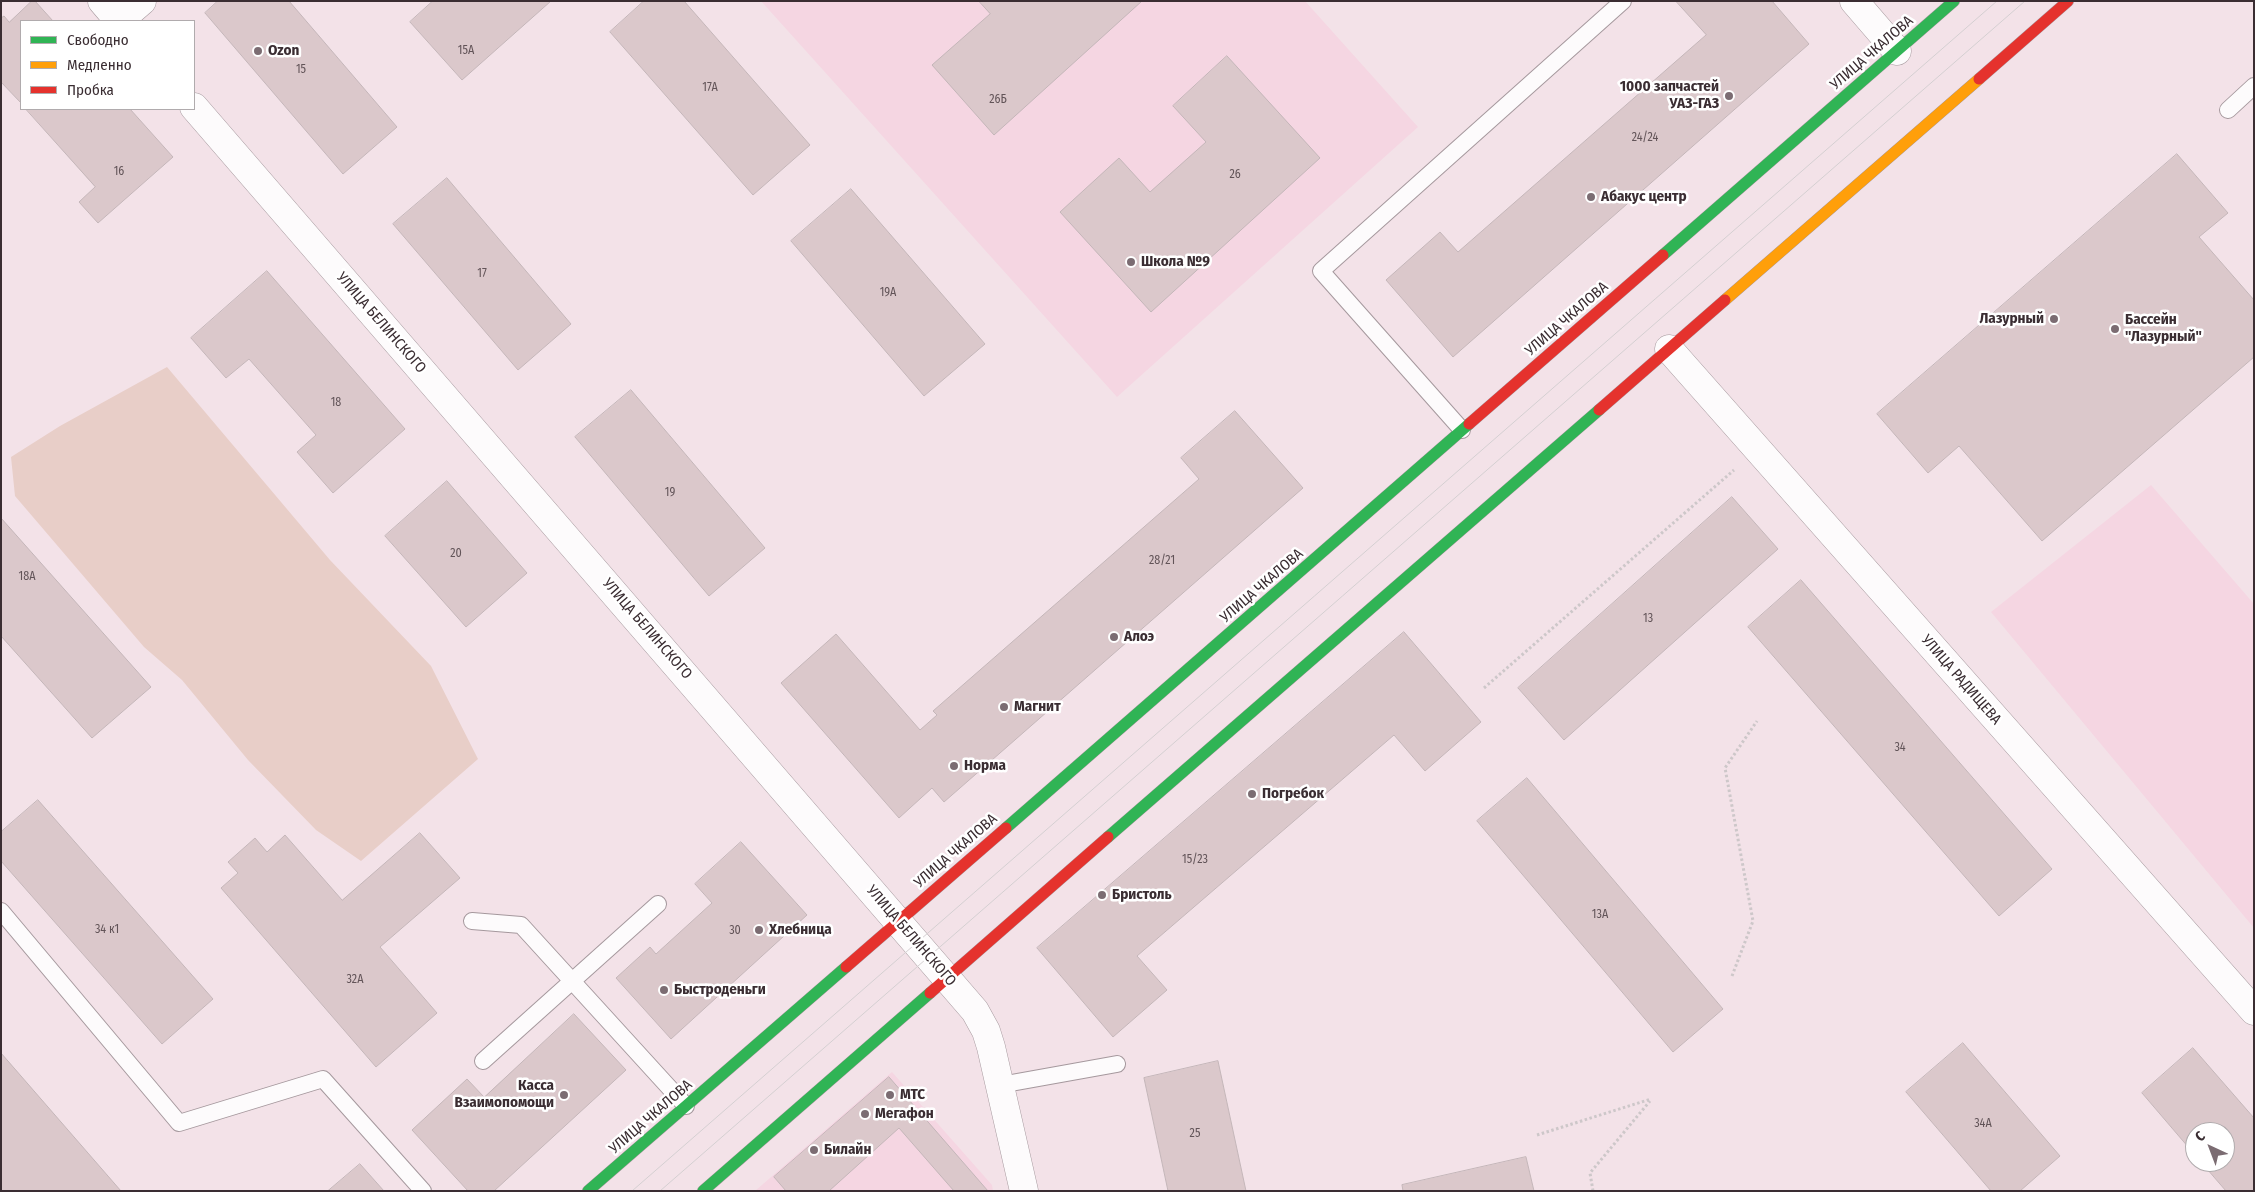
<!DOCTYPE html>
<meta charset="utf-8">
<style>
body{margin:0}
#map{position:relative;width:2255px;height:1192px;overflow:hidden;background:#f3e2e8;font-family:"Fira Sans Condensed",sans-serif}
canvas{display:block}
.frame{position:absolute;inset:0;border:2px solid #3a2d32;pointer-events:none}
.legend{position:absolute;left:20px;top:20px;width:175px;height:90px;box-sizing:border-box;background:#fff;border:1px solid #b0abad;margin:0;padding:6px 9px;list-style:none;font-size:15px;color:#3a2d32}
.legend li{display:flex;align-items:center;gap:10px;height:25px}
.legend b{width:25px;border:1px solid #b0abad}
.north{position:absolute;left:2185px;top:1122px;width:50px;height:50px;box-sizing:border-box;background:#fff;border:1px solid #b0abad;border-radius:50%;rotate:317deg;font-size:14px;font-weight:700;line-height:20px;text-align:center;color:#3a2d32}
.north::after{content:'';display:block;margin:auto;width:18px;height:22px;background:#7b6c72;clip-path:polygon(50% 0,100% 100%,50% 72%,0 100%)}
</style>
<div id="map">
<canvas width="2255" height="1192"></canvas>
<div class="frame"></div>
<ul class="legend">
<li><b style="height:6px;background:#30b455"></b>Свободно</li>
<li><b style="height:6px;background:#ff9f0a"></b>Медленно</li>
<li><b style="height:6px;background:#e5322d"></b>Пробка</li>
</ul>
<div class="north">С</div>
</div>
<script>
const ctx = document.querySelector('canvas').getContext('2d');
ctx.lineJoin = 'round';
function fill(path, color) { ctx.fillStyle = color; ctx.fill(path, 'evenodd'); }
function stroke(path, color, width, dash) { ctx.strokeStyle = color; ctx.lineWidth = width; ctx.lineCap = dash ? 'butt' : 'round'; ctx.setLineDash(dash || []); ctx.stroke(path); }
function drawText(font, color, halo, rows, align = 'center') {
  ctx.font = font + ' "Fira Sans Condensed",sans-serif'; ctx.lineWidth = 5; ctx.setLineDash([]); ctx.textBaseline = 'middle'; ctx.strokeStyle = halo; ctx.fillStyle = color; for (const [text, x, y, turn = 0] of rows) {
    ctx.save(); ctx.translate(x, y); ctx.rotate((+turn || 0) * Math.PI / 180); ctx.textAlign = isNaN(turn) ? turn : align; if (halo) ctx.strokeText(text, 0, 0); ctx.fillText(text, 0, 0); ctx.restore();
  }
}
fill(new Path2D(`
 M761,1H1305L1418,127L1117,397Z
 M2151,485L2254,604V928L1991,612Z
 M892,1072L992,1185L993,1191H755Z`), '#f5d6e2');
fill(new Path2D(`
 M167,367L330,560L431,666L478,759L361,861L316,830L248,760L182,680L144,647L15,496L11,457L60,426Z`), '#e8cec8');
const building = new Path2D(`
 M32,1H35L53,21H21V103L1,82V18L4,16L9,22Z
 M218,1H289L397,127L343,174L205,13Z
 M433,1H551L462,80L410,22Z
 M644,1H684L810,145L753,195L610,32Z
 M979,1H1142L994,135L932,65L990,14Z
 M1676,1H1772L1809,44L1453,357L1386,280L1440,232L1458,252L1706,35Z
 M1227,56L1320,158L1151,312L1060,212L1119,158L1150,192L1206,142L1173,106Z
 M26,109H130L173,157L98,223L79,202L95,187Z
 M2177,154L2228,213L2199,237L2254,300V357L2042,541L1959,446L1928,473L1877,414Z
 M447,178L571,324L518,370L393,224Z
 M851,189L985,344L924,396L791,241Z
 M267,271L405,429L333,493L297,452L316,435L249,359L226,378L191,338Z
 M631,390L765,548L709,596L575,437Z
 M1235,411L1303,488L944,802L932,788L899,818L781,683L836,634L920,730L937,715L933,711L1199,479L1181,458Z
 M447,481L527,573L466,627L385,536Z
 M1732,497L1778,549L1564,740L1518,688Z
 M1,518L151,687L92,738L1,636Z
 M1801,580L2052,869L1999,916L1748,627Z
 M1404,632L1481,722L1425,771L1394,735L1137,956L1167,990L1113,1037L1037,948Z
 M1527,778L1723,1009L1673,1052L1477,821Z
 M38,800L213,999L162,1044L1,861V832Z
 M420,833L460,878L380,947L437,1013L376,1067L221,888L238,873L228,862L255,838L267,852L285,835L342,900Z
 M741,842L807,915L671,1039L616,978L650,947L656,954L712,903L695,884Z
 M574,1014L626,1070L494,1191H468L412,1130L467,1079L484,1097Z
 M1963,1043L2060,1156L2020,1191H1991L1906,1092Z
 M2193,1048L2254,1118V1191H2226L2201,1162H2225V1132H2195V1155L2142,1093Z
 M1,1053L121,1191H1Z
 M1218,1061L1246,1191H1168L1144,1078Z
 M889,1077L988,1191H954L899,1128L829,1191H786L774,1177Z
 M1526,1157L1534,1191H1403L1402,1185Z
 M360,1164L384,1191H328Z`);
fill(building, '#dbc8cb');
stroke(building, '#c4b6b9', 1);
const lane = new Path2D(`
 M2228,110L2254,86
 M1462,430L1321,271L1623,1
 M1,911L179,1123L323,1079L423,1191
 M472,921L521,925L686,1106
 M483,1061L658,904
 M1000,1085L1117,1064`);
const street = new Path2D(`
 M102,1L119,21
 M1854,1L1897,51
 M119,21L142,1
 M194,107L975,1011L986,1031L991,1047L1024,1191
 M1669,349L2254,1011`);
const fast = new Path2D(`
 M1663,255L1954,1
 M1006,828L1469,424
 M1108,837L1599,410
 M588,1191L846,967
 M703,1191L930,993`);
const slow = new Path2D(`
 M1725,300L1979,79`);
const jam = new Path2D(`
 M1979,79L2068,1
 M1599,410L1725,300
 M1469,424L1663,255
 M846,967L1006,828
 M930,993L1108,837`);
stroke(lane, '#a5989d', 18);
stroke(street, '#a5989d', 29);
stroke(fast, '#a5989d', 12);
stroke(slow, '#a5989d', 12);
stroke(jam, '#a5989d', 12);
stroke(new Path2D(`
 M1484,688L1734,470
 M1732,976L1753,921L1725,768L1757,721
 M1537,1135L1651,1099
 M1593,1191L1590,1173L1650,1101`), '#cdc7c9', 3, [2.5, 2.5]);
stroke(lane, '#fdfbfc', 16);
stroke(street, '#fdfbfc', 28);
stroke(fast, '#30b455', 11);
stroke(slow, '#ff9f0a', 11);
stroke(jam, '#e5322d', 11);
stroke(new Path2D(`
 M632,1191L1997,1
 M660,1191L2025,1`), '#d4cfd1', 1);
for (const [x, y, r, color] of [
 [258,51,5,"#7b6c72"],
 [1729,96,5,"#7b6c72"],
 [1591,197,5,"#7b6c72"],
 [1131,262,5,"#7b6c72"],
 [2054,319,5,"#7b6c72"],
 [2115,329,5,"#7b6c72"],
 [1114,637,5,"#7b6c72"],
 [1004,707,5,"#7b6c72"],
 [954,766,5,"#7b6c72"],
 [1252,794,5,"#7b6c72"],
 [1102,895,5,"#7b6c72"],
 [759,930,5,"#7b6c72"],
 [664,990,5,"#7b6c72"],
 [564,1095,5,"#7b6c72"],
 [890,1095,5,"#7b6c72"],
 [865,1114,5,"#7b6c72"],
 [814,1150,5,"#7b6c72"]
]) { const dot = new Path2D(); dot.arc(x, y, r, 0, 2 * Math.PI); ctx.fillStyle = color; ctx.fill(dot); stroke(dot, '#fff', 2); }
drawText('12px', '#625458', null, [
 ["15А",466,51],
 ["15",301,70],
 ["17А",710,88],
 ["26Б",998,100],
 ["24/24",1645,138],
 ["16",119,172],
 ["26",1235,175],
 ["17",482,274],
 ["19А",888,293],
 ["18",336,403],
 ["19",670,493],
 ["20",456,554],
 ["28/21",1162,561],
 ["18А",27,577],
 ["13",1648,619],
 ["34",1900,748],
 ["15/23",1195,860],
 ["13А",1600,915],
 ["34 к1",107,930],
 ["30",735,931],
 ["32А",355,980],
 ["34А",1983,1124],
 ["25",1195,1134]
]);
drawText('bold 15px', '#3a2d32', '#fff', [
 ["Ozon",268,51],
 ["1000 запчастей",1719,87,"right"],
 ["УАЗ-ГАЗ",1719,104,"right"],
 ["Абакус центр",1601,197],
 ["Школа №9",1141,262],
 ["Лазурный",2044,319,"right"],
 ["Бассейн",2125,320],
 ["\"Лазурный\"",2125,337],
 ["Алоэ",1124,637],
 ["Магнит",1014,707],
 ["Норма",964,766],
 ["Погребок",1262,794],
 ["Бристоль",1112,895],
 ["Хлебница",769,930],
 ["Быстроденьги",674,990],
 ["Касса",554,1086,"right"],
 ["Взаимопомощи",554,1103,"right"],
 ["МТС",900,1095],
 ["Мегафон",875,1114],
 ["Билайн",824,1150]
], 'left');
drawText('15px', '#3a2d32', '#fff', [
 ["УЛИЦА ЧКАЛОВА",1872,53,-41],
 ["УЛИЦА ЧКАЛОВА",1567,319,-41],
 ["УЛИЦА БЕЛИНСКОГО",381,323,49],
 ["УЛИЦА ЧКАЛОВА",1262,586,-41],
 ["УЛИЦА БЕЛИНСКОГО",647,629,49],
 ["УЛИЦА РАДИЩЕВА",1961,680,49],
 ["УЛИЦА ЧКАЛОВА",956,851,-41],
 ["УЛИЦА БЕЛИНСКОГО",911,936,49],
 ["УЛИЦА ЧКАЛОВА",651,1117,-41]
]);
</script>
